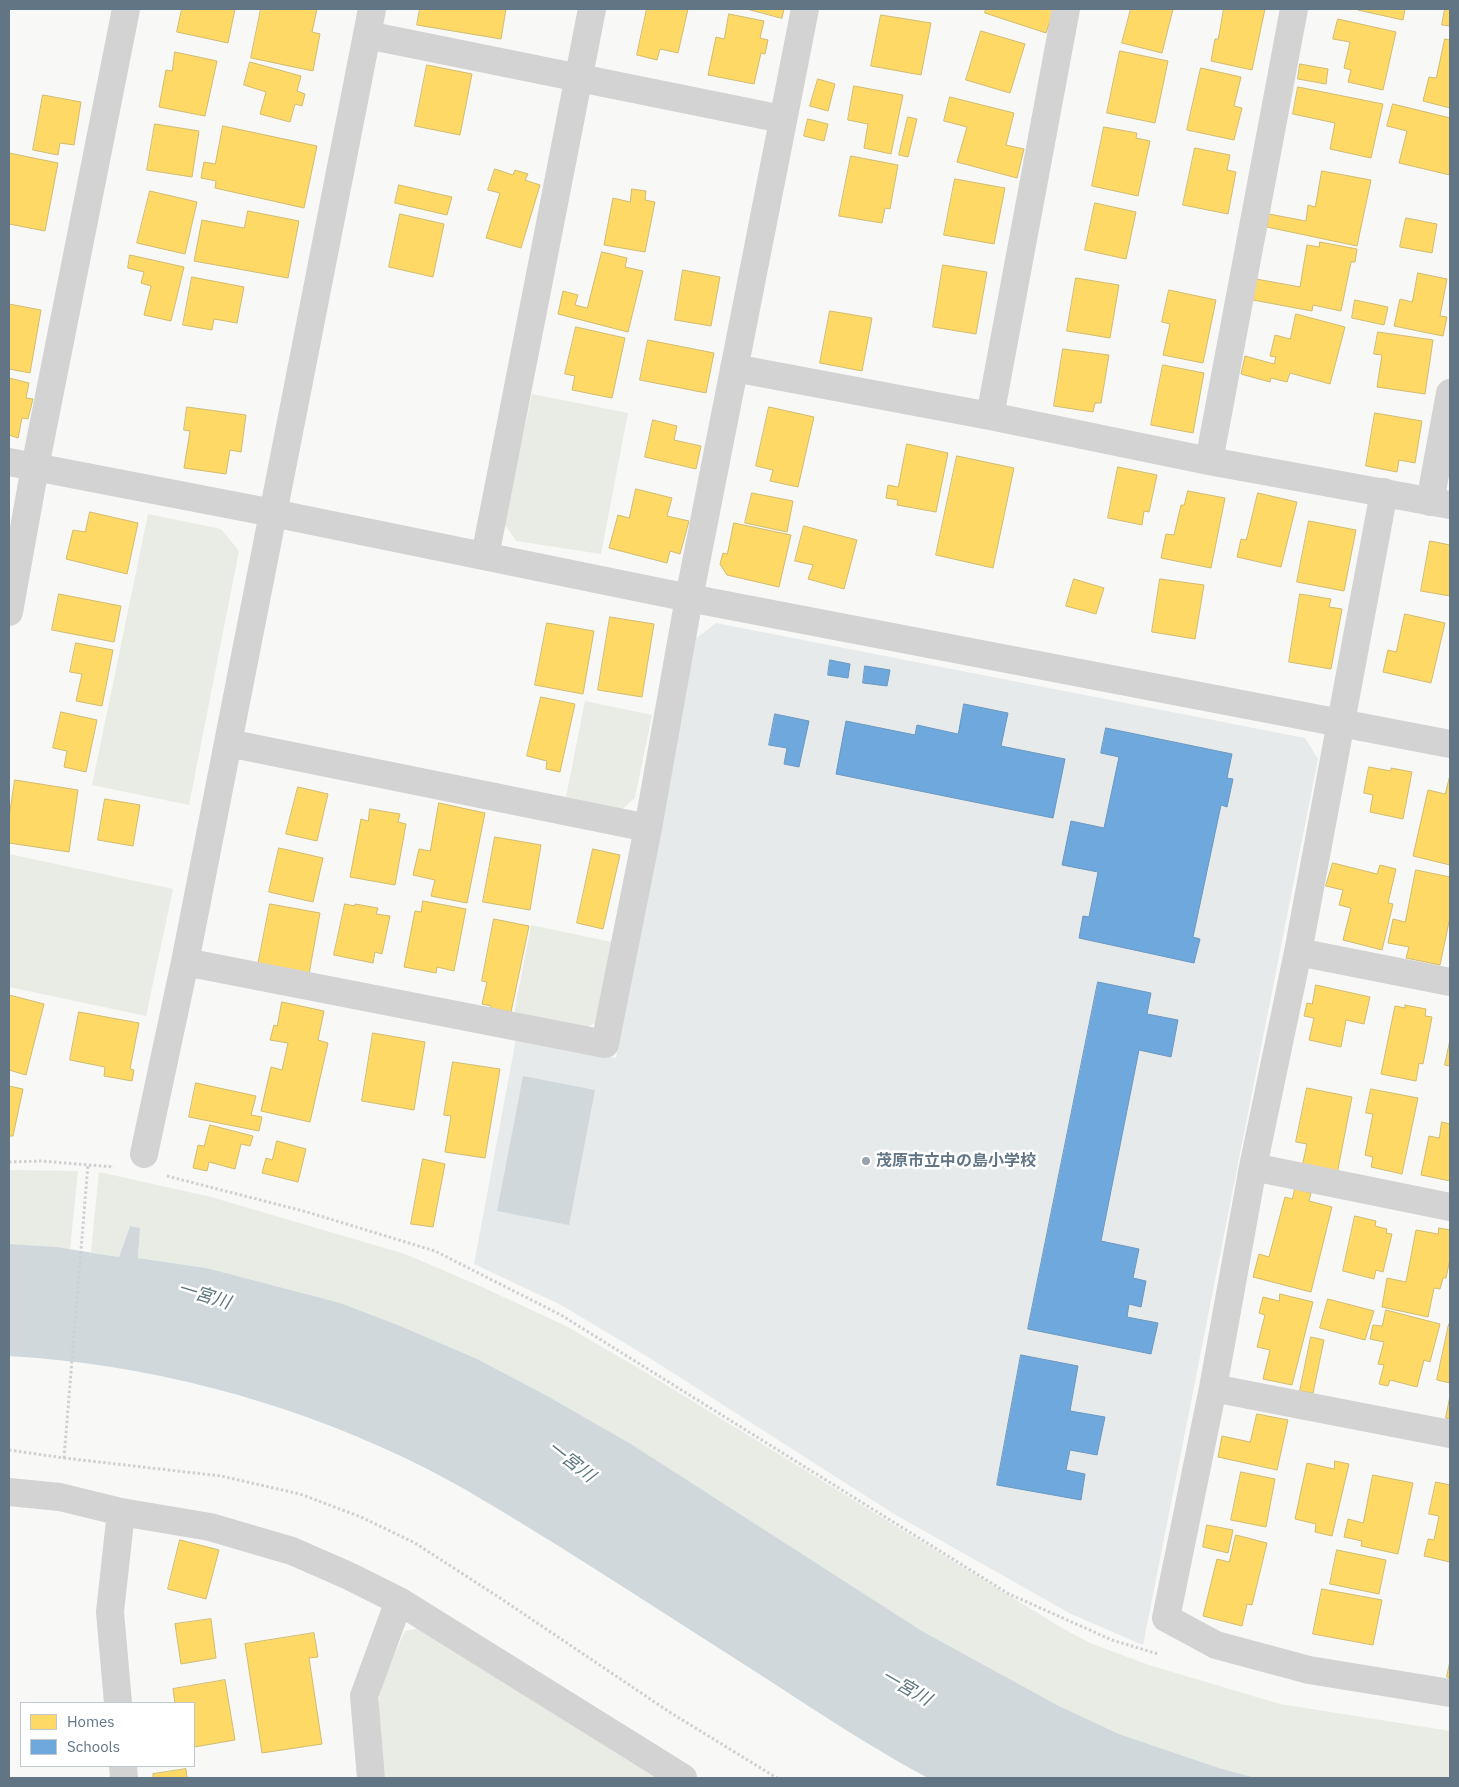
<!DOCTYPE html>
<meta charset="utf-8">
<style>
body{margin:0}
#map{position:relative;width:1459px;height:1787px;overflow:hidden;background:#f8f8f7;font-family:"IBM Plex Sans",sans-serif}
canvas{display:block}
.frame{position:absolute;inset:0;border:10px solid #617585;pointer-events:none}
.legend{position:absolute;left:20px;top:1702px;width:175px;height:65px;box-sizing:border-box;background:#fff;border:1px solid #c0c8ce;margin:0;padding:6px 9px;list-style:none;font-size:15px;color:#617585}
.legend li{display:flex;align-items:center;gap:10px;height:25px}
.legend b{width:25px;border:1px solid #c0c8ce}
</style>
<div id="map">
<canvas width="1459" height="1787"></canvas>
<div class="frame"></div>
<ul class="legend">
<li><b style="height:14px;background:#ffd966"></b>Homes</li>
<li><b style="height:14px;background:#6fa8dc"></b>Schools</li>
</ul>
</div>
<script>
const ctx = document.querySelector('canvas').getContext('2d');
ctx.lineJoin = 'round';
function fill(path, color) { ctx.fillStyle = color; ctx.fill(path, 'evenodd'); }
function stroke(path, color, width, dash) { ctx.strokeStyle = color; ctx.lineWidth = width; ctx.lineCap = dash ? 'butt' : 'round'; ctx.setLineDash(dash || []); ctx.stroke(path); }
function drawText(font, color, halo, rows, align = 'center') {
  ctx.font = font + ' "IBM Plex Sans","Noto Sans JP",sans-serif'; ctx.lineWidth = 5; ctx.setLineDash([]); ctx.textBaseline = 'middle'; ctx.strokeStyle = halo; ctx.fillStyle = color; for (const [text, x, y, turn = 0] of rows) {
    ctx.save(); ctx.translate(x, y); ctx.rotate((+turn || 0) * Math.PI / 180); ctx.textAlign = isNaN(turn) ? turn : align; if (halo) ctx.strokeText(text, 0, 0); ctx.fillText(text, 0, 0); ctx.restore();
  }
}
fill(new Path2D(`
 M716,623L1305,738L1318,759L1143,1645L1071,1614L894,1514L648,1357L561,1305L474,1264L516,1039L616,1058L695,639Z`), '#e7eaea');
fill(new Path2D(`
 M532,394L628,413L601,554L516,541L504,523Z
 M148,514L221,529L239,551L189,805L92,785Z
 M585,701L652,715L635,798L618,813L565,802Z
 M9,854L173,889L146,1016L9,987Z
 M531,925L612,942L595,1023L578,1033L513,1019Z
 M9,1170L78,1171L70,1249L9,1244Z
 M99,1172L211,1197L405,1254L482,1287L568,1327L650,1375L1062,1628L1090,1643L1149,1665L1280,1704L1450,1731V1778H1256L1219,1768L1119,1734L1057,1705L922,1631L631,1444L551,1398L206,1268L138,1258L140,1229L130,1226L119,1257L91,1252Z
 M419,1628L661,1778H386C382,1757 375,1726 378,1704C381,1679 395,1654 405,1631Z`), '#e8ece5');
fill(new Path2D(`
 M523,1076L595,1090L569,1225L497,1211Z
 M130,1226L140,1228L138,1258L206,1268L340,1303L400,1326L477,1359L551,1398L631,1444L922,1631L1057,1705L1119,1734L1219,1768L1256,1778H928C874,1749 822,1715 770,1681C699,1636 629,1590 557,1545C508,1515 458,1483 405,1458C281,1399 146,1364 9,1356V1244L56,1247L119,1257Z`), '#d0d8dc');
const homes = new Path2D(`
 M182,9H235L228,43L177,32Z
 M261,9H317L312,32L320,34L313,71L251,58Z
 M420,9H506L501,39L417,25Z
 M647,9H688L678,53L660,49L657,60L637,55Z
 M747,9H784L782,18Z
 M986,9H1054L1046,33L985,13Z
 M1131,9H1173L1162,53L1122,43Z
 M1224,9H1265L1252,70L1211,61L1215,39H1218Z
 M1358,9H1405L1403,20L1358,10Z
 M1445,9H1450V26L1442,25Z
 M729,14L764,21L760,38L768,40L765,54L761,53L754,84L708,75L716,37L724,39Z
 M881,15L931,23L921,75L871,66Z
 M1338,19L1396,32L1383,90L1348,82L1351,70L1344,68L1350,42L1333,39Z
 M981,31L1025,44L1010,93L966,80Z
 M1445,39L1450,40V108L1423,101L1429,77L1436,78Z
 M1120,51L1168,61L1155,123L1107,113Z
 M175,52L217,61L205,116L159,107L166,70L172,71Z
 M250,62L301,76L297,91L305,94L302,106L295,104L290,122L260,114L266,92L244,85Z
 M1300,64L1328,69L1326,84L1298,79Z
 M427,65L472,74L460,135L415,126Z
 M1201,68L1241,77L1234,106L1242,108L1234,140L1187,130Z
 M818,79L835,84L828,111L810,106Z
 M854,86L903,95L891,154L864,148L868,124L848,120Z
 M1298,87L1383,104L1371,158L1330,149L1335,123L1293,114Z
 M43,95L81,102L74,145L60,143L58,155L33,150Z
 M950,97L1014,113L1006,145L1024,149L1017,178L957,162L967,127L944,121Z
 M1393,104L1450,118V175L1399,163L1407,131L1387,126Z
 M908,117L917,119L908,157L899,155Z
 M808,119L828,124L824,141L804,136Z
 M155,124L199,131L192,177L147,170Z
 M223,126L317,146L304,208L215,188L216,181L201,178L204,162L215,164Z
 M1104,127L1137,133L1136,138L1150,141L1138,196L1092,186Z
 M1195,148L1230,155L1227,170L1236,172L1228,214L1183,205Z
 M9,153L58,163L45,231L9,224Z
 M851,156L898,165L890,209L885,208L882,223L839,216Z
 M495,169L513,175L515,170L528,174L525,180L540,185L521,248L486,238L500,193L488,190Z
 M1322,171L1371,180L1357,246L1267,227L1269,214L1306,221L1308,205L1315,207Z
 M955,179L1005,188L994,244L944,235Z
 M399,185L452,197L447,215L395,203Z
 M632,189L646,191L645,200L655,202L645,252L604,245L613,198L630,202Z
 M150,191L197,202L185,254L137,243Z
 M1095,203L1136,212L1126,259L1085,250Z
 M248,211L299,221L288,278L194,261L202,220L244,228Z
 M400,214L444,224L433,277L389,267Z
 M1406,218L1437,224L1432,253L1400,247Z
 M1320,242L1357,249L1355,262H1351L1341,311L1313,305L1312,311L1253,300L1256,279L1300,287L1307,245L1319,247Z
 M602,252L627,258L625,267L643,271L628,332L558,314L563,291L578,295L575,305L587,308Z
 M130,255L184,267L171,321L144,315L151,286L141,283L144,272L128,268Z
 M943,265L987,272L976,334L933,327Z
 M683,270L720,277L711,326L675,320Z
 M1418,273L1447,279L1440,316L1447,317L1443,336L1394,326L1400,299L1412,302Z
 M192,277L244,287L237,323L214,319L212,330L183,325Z
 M1076,278L1119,285L1110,338L1067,331Z
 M1169,290L1216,300L1203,363L1163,355L1170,324L1162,322Z
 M1355,300L1388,307L1384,325L1352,318Z
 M9,304L41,310L30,373L9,369Z
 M830,311L872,318L862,371L820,363Z
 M1296,314L1345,327L1330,384L1290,373L1287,382L1271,378L1270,382L1241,374L1245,356L1274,364L1276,357L1270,356L1275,335L1290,339Z
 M576,327L625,338L612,398L572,390L575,376L565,374Z
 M1378,332L1433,340L1425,394L1377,387L1382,355L1374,354Z
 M648,340L714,353L706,393L640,380Z
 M1063,349L1109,355L1101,403H1095L1093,412L1054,406Z
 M1163,365L1204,373L1193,433L1151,425Z
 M9,378L29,383L26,398L33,399L28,419L22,418L18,438L9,435Z
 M187,407L246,415L241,452L230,450L226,474L184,468L190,431L184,430Z
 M769,407L814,417L798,487L770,481L773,470L756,466Z
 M1375,413L1422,421L1415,463L1399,460L1397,472L1366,466Z
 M653,420L677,426L674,440L701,446L696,469L645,457Z
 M907,444L948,453L936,512L897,505L898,500L886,498L888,485L898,487Z
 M957,456L1014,468L993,568L936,555Z
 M1118,467L1157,475L1149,512L1144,511L1142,525L1108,518Z
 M636,489L672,498L667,516L689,521L680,554L670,551L667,563L609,548L618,515L629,518Z
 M1188,491L1225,498L1211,568L1161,558L1166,534L1174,535L1181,505H1184Z
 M752,493L793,501L787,532L745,523Z
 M1258,493L1297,502L1281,567L1237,557L1241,539L1246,540Z
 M90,512L138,523L127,574L66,559L73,530L85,532Z
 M1309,521L1356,530L1344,591L1297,582Z
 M734,523L791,535L779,587L727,575L720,564L723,553L727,554Z
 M804,526L857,540L844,589L808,579L813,565L795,561Z
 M1430,541L1450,545V596L1421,591Z
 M1074,579L1104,588L1096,614L1066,606Z
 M1160,579L1204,585L1195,639L1152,632Z
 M59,594L121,606L114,642L52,630Z
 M1300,594L1331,599L1329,607L1342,609L1331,669L1289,662Z
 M1405,614L1445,623L1431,683L1383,672L1388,650L1396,652Z
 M610,617L654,624L642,697L598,690Z
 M547,623L594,631L583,694L535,685Z
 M76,643L113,650L102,706L76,701L82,674L70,672Z
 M541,697L575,704L560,772L546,769L547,761L527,756Z
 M61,712L97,720L86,772L64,767L67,751L53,748Z
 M1369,767L1391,771V768L1412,772L1403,819L1370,812L1373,795L1364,793Z
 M1450,775V865L1413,856L1428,790L1445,794Z
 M15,780L78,790L69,852L9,843V818Z
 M298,787L328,794L317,841L286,834Z
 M105,799L140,805L133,846L98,840Z
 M439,803L485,813L467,903L431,896L435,880L413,875L419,849L430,851Z
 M370,809L400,814L398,822L406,824L395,885L350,877L361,819L368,821Z
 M495,837L541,845L530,910L483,902Z
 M279,848L323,858L313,902L269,892Z
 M593,849L620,855L603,929L577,923Z
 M1333,863L1377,874L1380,865L1396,869L1388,903L1393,904L1382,950L1343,940L1351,908L1339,905L1343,890L1326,886Z
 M1416,870L1450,877V917L1440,965L1406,958L1409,947L1388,943L1393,919L1405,922Z
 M423,901L466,909L454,971L437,967L436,973L404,967L415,911L421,912Z
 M270,904L320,913L309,974L258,965Z
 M345,904L355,906V904L378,908L376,914L390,916L382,954L375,952L373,963L334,955Z
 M494,919L529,926L511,1012L491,1008V1006L482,1004L487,982L482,981Z
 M1316,985L1370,997L1364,1024L1346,1020L1341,1047L1309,1040L1314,1018L1304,1016L1307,1003L1312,1004Z
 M9,995L44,1004L26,1075L9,1070Z
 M282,1002L324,1011L318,1040L328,1043L310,1122L261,1111L271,1067L282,1070L288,1043L270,1040L274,1025L277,1026Z
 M1405,1005L1426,1009L1425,1016L1432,1017L1423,1064L1419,1063L1416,1081L1381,1074L1395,1006L1405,1008Z
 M79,1012L139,1023L130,1069L134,1070L132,1081L104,1076L105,1067L70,1060Z
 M373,1033L425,1042L414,1110L362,1101Z
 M1450,1040V1066L1445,1065Z
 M453,1062L500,1069L485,1158L445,1152L451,1116L444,1115Z
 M196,1083L256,1096L251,1115L262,1117L259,1131L189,1117Z
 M9,1086L23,1089L13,1136H9Z
 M1307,1088L1352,1097L1337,1174L1302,1167L1307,1144L1296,1142Z
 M1371,1089L1418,1098L1402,1174L1371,1167L1373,1157L1365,1155L1373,1114L1366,1113Z
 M1442,1122L1450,1124V1181L1421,1175L1429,1136L1439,1138Z
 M210,1125L253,1136L250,1146L241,1144L235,1169L209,1162L207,1171L193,1168L198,1145L204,1146Z
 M277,1141L306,1149L298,1182L262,1173L266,1158L272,1160Z
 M423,1159L445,1164L433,1227L411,1224Z
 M1295,1189L1311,1193L1309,1201L1332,1207L1311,1292L1253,1277L1259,1254L1269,1257L1285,1197L1292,1199Z
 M1355,1216L1376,1221L1375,1226L1387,1229L1386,1233L1392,1234L1383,1272L1376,1270L1374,1279L1343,1271Z
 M1439,1228L1450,1230V1259L1446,1278H1443L1440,1289L1434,1288L1428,1317L1382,1307L1387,1278L1406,1282L1416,1230L1438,1234Z
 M1280,1294L1313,1302L1292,1385L1263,1379L1270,1350L1257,1347L1265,1315L1259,1313L1263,1297L1279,1301Z
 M1328,1299L1374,1311L1365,1340L1320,1328Z
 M1386,1310L1440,1324L1430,1362L1424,1360L1417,1387L1390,1380L1388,1386L1379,1384L1384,1365L1378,1364L1384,1342L1370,1339L1373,1325L1382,1326Z
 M1449,1324H1450V1383L1437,1380Z
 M1311,1337L1324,1340L1313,1393L1300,1391Z
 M1450,1396V1419L1446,1418Z
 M1257,1414L1288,1420L1277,1470L1218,1457L1222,1436L1250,1442Z
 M1335,1461L1349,1464L1332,1536L1315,1532L1316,1524L1295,1519L1307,1463L1334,1469Z
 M1241,1472L1275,1479L1266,1527L1231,1520Z
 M1373,1475L1413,1483L1398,1554L1361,1546L1362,1541L1344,1537L1348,1519L1363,1523Z
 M1436,1482L1450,1485V1562L1424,1556L1428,1539L1434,1540L1439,1516L1429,1514Z
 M1207,1525L1233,1530L1228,1553L1203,1547Z
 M1236,1535L1267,1543L1252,1605L1247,1604L1242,1626L1203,1616L1217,1559L1229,1562Z
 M180,1540L219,1550L206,1599L168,1589Z
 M1337,1550L1386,1560L1379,1594L1330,1584Z
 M1322,1589L1382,1600L1373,1645L1313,1634Z
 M211,1619L216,1658L181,1664L175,1624Z
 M314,1633L318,1657L309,1658L322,1744L262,1753L245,1644Z
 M1450,1661V1678L1447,1677Z
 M225,1680L235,1740L194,1747V1703H175L173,1689Z
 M186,1769L187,1778H153V1774Z`);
fill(homes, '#ffd966');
stroke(homes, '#d0bb6f', 1);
const schools = new Path2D(`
 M830,660L850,664L848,678L828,675Z
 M865,666L890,670L887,686L863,683Z
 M964,704L1008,713L1001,746L1065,759L1053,818L836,774L846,721L915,735L917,725L958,734Z
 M775,714L809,721L799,767L784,764L787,748L769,745Z
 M1106,728L1232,754L1227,778L1233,779L1227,807L1221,805L1193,937L1200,939L1194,963L1079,938L1083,916L1089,917L1098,872L1062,865L1071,821L1104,828L1119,757L1101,753Z
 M1098,982L1151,993L1147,1014L1178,1020L1171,1057L1139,1050L1101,1241L1139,1249L1133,1278L1146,1281L1141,1307L1129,1304L1127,1317L1158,1323L1151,1354L1028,1329Z
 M1021,1355L1078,1366L1070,1411L1105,1417L1097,1455L1070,1450L1066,1470L1085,1474L1081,1500L997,1485Z`);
fill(schools, '#6fa8dc');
stroke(schools, '#6b99c2', 1);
stroke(new Path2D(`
 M9,1162L41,1161L114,1167
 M167,1176L307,1212L435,1251L561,1315L1009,1594L1112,1640L1158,1654
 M9,1450L64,1458L221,1476L300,1494L361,1517L415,1543L500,1598L671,1713L777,1778
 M64,1458L88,1164`), '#ced0d1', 3, [2.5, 2.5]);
stroke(new Path2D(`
 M367,35L782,119
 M734,368L990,416L1209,461L1450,505
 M990,416L1066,9
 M1209,461L1294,9
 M9,462L273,513L689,598L1450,744
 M1384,492L1298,952L1253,1167L1213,1388L1166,1618L1216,1645L1309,1670L1450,1693
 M1430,502L1450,393
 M485,556L592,9
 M9,612L35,467L126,9
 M228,743L648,828
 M1298,952L1450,982
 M185,962L605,1044L648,828L689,598L805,9
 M144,1154L185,962L372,9
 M1253,1167L1450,1207
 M1213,1388L1450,1434
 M9,1492L60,1497L121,1512L210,1527L292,1551L349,1576L399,1601L683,1778
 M118,1703L110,1612L121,1512
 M123,1766L124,1778
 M371,1778L364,1696L399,1601`), '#d3d3d4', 28);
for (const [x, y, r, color] of [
 [866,1161,5,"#96a3ad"]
]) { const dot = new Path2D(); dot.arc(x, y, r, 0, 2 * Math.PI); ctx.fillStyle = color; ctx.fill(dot); stroke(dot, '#fff', 2); }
drawText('bold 16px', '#617585', '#fff', [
 ["茂原市立中の島小学校",876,1161]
], 'left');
drawText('italic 18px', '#5c767e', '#fff', [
 ["一宮川",204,1296,17],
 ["一宮川",571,1462,38],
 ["一宮川",906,1688,30]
]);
</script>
